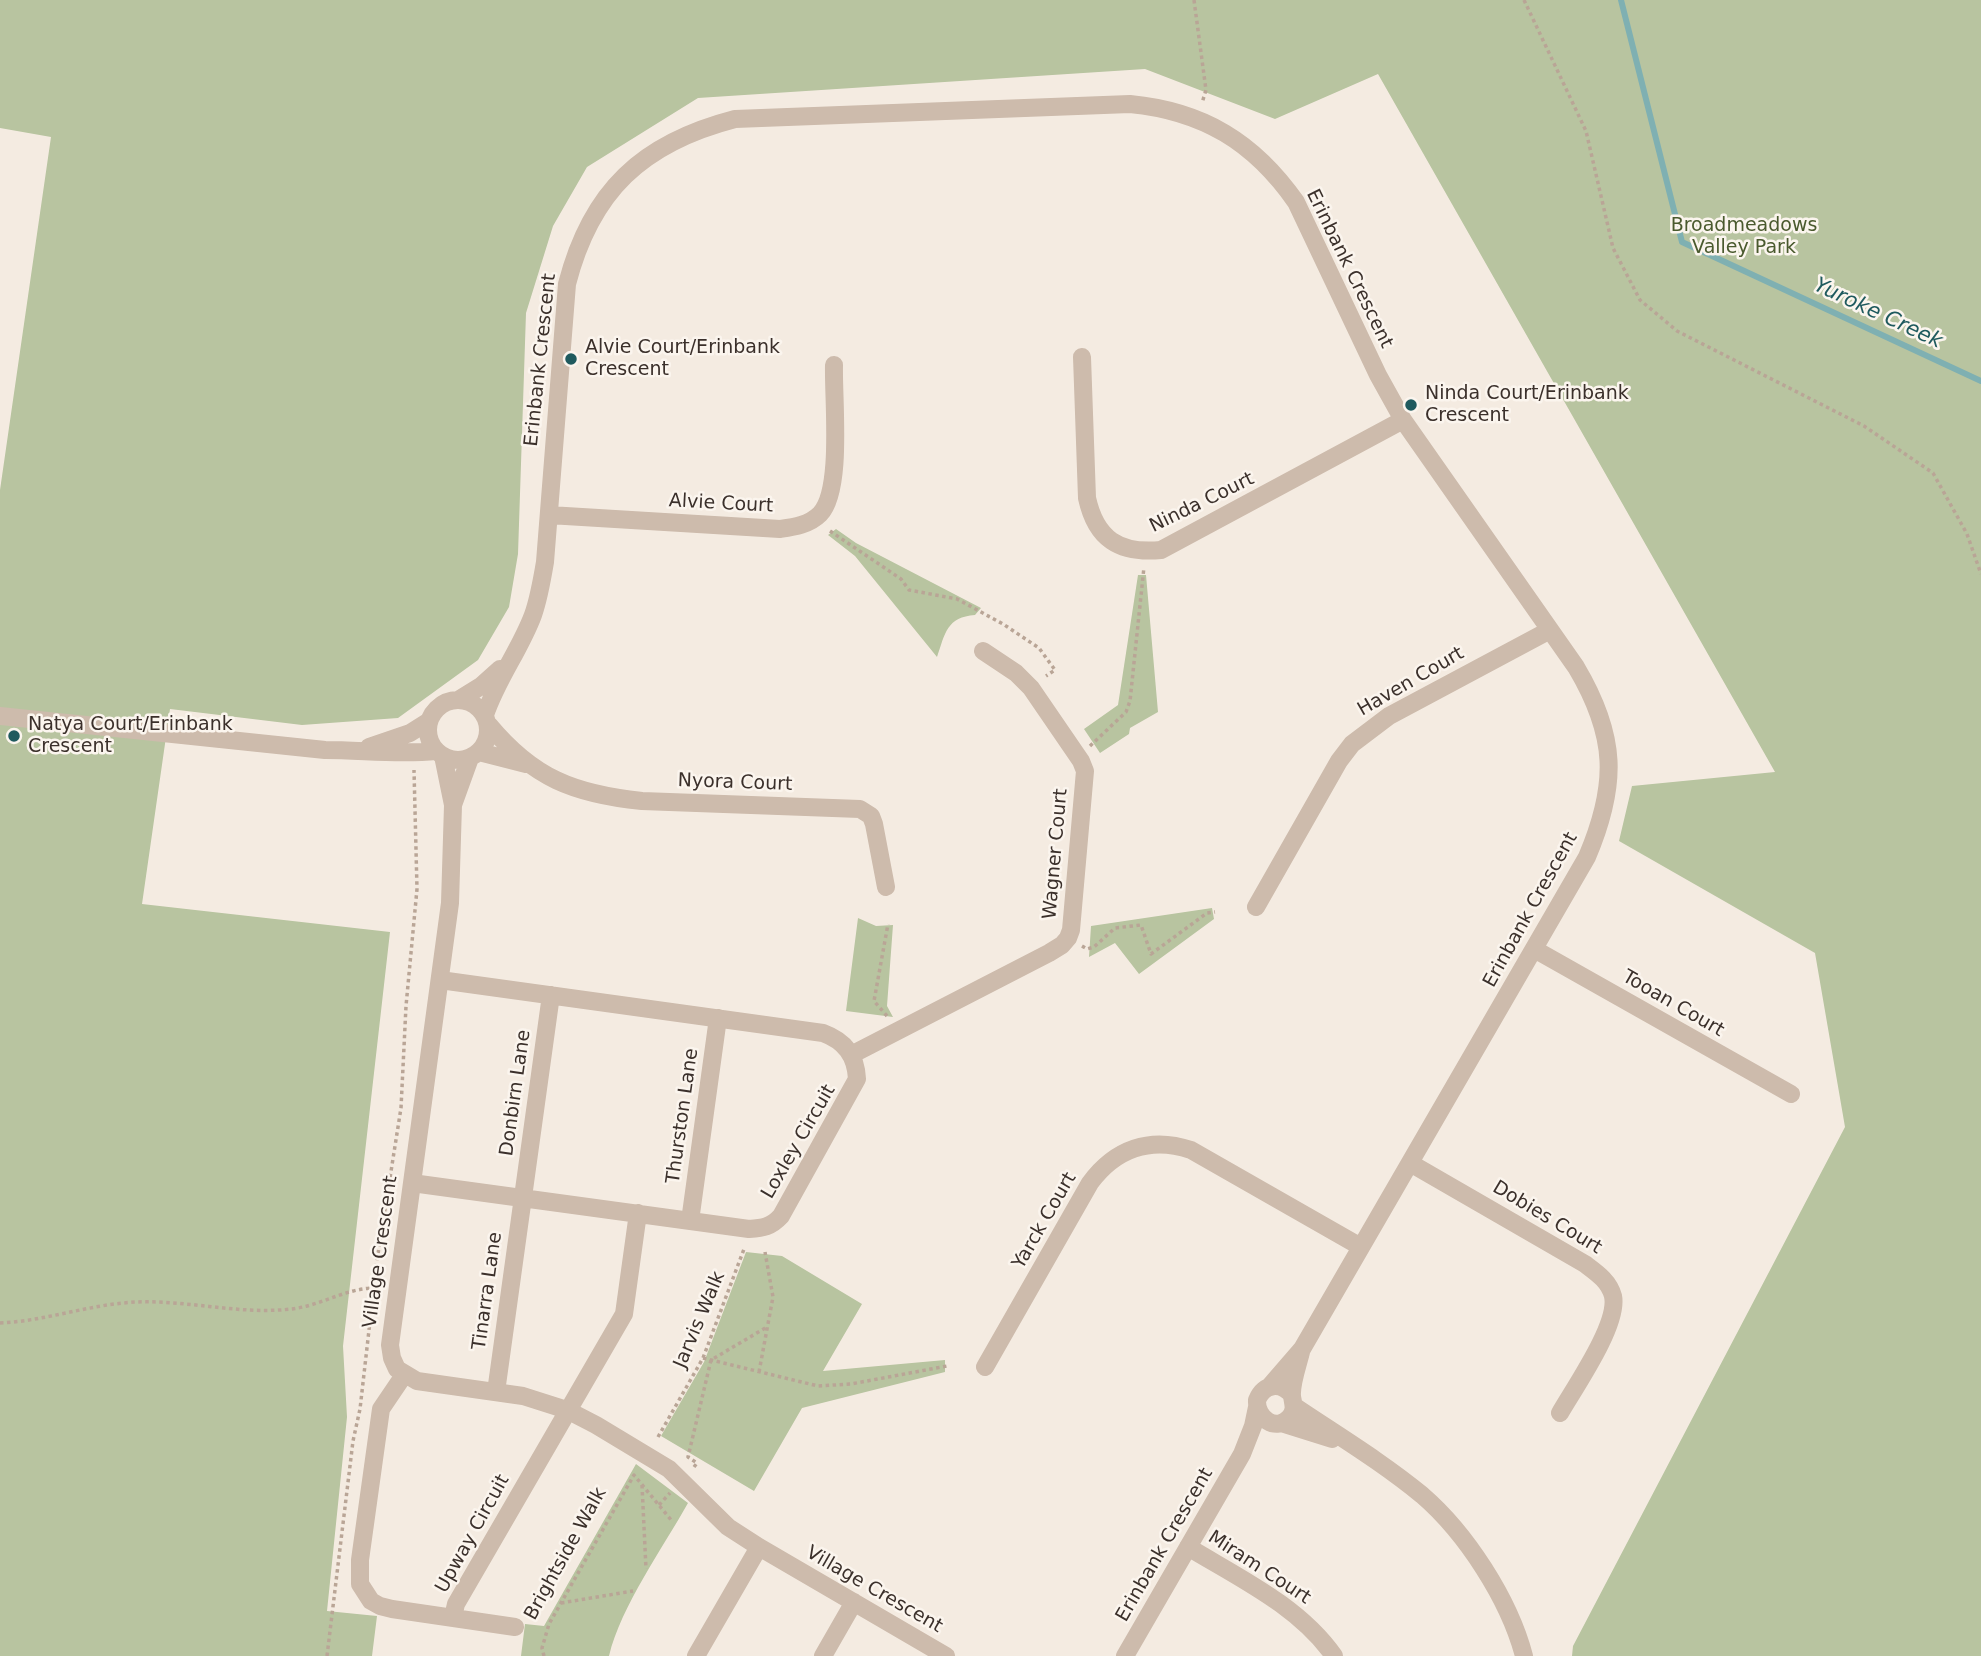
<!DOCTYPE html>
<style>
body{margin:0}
canvas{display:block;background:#f4ebe1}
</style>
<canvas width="1981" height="1656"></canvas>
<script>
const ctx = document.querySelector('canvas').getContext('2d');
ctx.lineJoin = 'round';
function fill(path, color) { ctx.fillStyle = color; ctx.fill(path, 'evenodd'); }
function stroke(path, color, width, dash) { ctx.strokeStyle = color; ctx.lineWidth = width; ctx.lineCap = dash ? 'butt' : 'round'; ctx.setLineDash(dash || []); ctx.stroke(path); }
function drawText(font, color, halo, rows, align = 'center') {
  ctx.font = font + ' "DejaVu Sans",sans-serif'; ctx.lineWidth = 5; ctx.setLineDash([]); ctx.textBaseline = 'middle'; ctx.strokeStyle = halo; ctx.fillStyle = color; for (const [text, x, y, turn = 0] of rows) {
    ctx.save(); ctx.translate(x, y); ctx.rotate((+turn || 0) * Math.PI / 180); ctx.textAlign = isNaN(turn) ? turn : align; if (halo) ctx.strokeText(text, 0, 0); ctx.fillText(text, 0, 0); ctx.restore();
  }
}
fill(new Path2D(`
 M0,0H1981V1656H1572L1573,1646L1845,1127L1815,953L1619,841L1632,786L1775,772L1378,74L1275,119L1145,69L698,98L587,167L553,226L526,313L518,554L509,607L478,660L398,718L302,725L170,709L142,904L390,932L343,1346L347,1417L327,1611L377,1616L372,1656H0V490L51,137L0,128Z
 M836,529L856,543L981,608L975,615C947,617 945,633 937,657L855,556L828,535Z
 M1138,575H1146L1158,712L1130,728L1129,734L1100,753L1084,729L1118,705Z
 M1212,908L1214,919L1139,974L1115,943L1089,957L1091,926Z
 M858,918L876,926L893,925L887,1006L893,1017L846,1011Z
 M746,1252L782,1256L862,1304L823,1371L945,1360V1372L802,1408L754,1491L661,1436L704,1362Z
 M636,1464L688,1503C663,1548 621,1606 609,1656H521L525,1624L544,1626Z`), '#b8c4a0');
stroke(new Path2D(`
 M1621,0L1682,242L1981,381`), '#7fb0b2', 6);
stroke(new Path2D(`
 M1194,0L1206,90L1202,103
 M1524,0L1586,131L1613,248L1640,300L1677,331L1864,426L1933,473L1967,534L1981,574
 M830,531L901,579L909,590L957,599L1003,624L1039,648L1055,670L1046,676
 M1090,746L1126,712L1130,701L1144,567
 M1082,946L1087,949L1094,947L1115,928L1141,925L1151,954L1207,913L1215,912
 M887,1016L874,1001L888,924
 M0,1323C46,1321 90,1304 137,1302C188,1300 240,1315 291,1309C320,1306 344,1289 373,1288
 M703,1358L818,1386L851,1384L947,1366
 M759,1372L773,1297L765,1252
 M658,1437L703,1358L744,1249
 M694,1467L697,1463L688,1457L711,1360L767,1327
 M642,1485L646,1569
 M659,1505L670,1493
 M561,1603L633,1591
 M327,1656L353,1441L360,1409L377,1260L401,1108L406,1006L417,889L414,770
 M544,1656L542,1648L549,1624L634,1475L672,1521`), '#b9a596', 3.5, [3.5, 3.5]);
stroke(new Path2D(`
 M1082,357L1087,498C1096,539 1119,554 1161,550L1403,420
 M549,515L780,529C794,527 809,525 820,514C843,490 833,400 834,365
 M460,699L481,686L500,669
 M428 730a30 30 0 1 1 60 0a30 30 0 1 1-60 0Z
 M485,715C497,679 520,650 533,615C539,598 542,580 545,562L567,284C591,191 642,143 735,119L1130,104C1203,111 1254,142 1296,202L1378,375L1403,420L1576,667C1617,736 1618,784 1587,857L1302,1349L1270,1386
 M0,716L325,750C362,750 399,755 436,751
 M489,725C533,778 574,794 642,801L860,809L871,816L874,824L886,887
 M369,747L410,733L429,721
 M479,752L526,764
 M443,756L453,805L450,903L390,1345L392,1358L397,1369L417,1381L523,1396L567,1410L596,1425L669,1469L728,1527L759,1547L946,1656
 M453,805L470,758
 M1256,907L1339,761L1352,744L1389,716L1550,630
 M1534,949L1791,1094
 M851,1055L1049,953L1062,945L1068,938L1071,930L1085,771L1081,761L1031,688L1016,673L983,651
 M1410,1163L1585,1264C1597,1273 1609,1281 1613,1296C1619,1324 1575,1387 1560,1413
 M412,1183L749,1229C763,1228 771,1227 781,1216L857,1079C856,1056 845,1041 823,1033L440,980
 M690,1221L718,1018
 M985,1367L1090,1183C1115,1149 1150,1136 1191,1150L1361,1247
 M404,1375L381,1409L360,1560V1584L371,1601L380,1606L392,1609L515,1627
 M496,1392L551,995
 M1292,1395C1280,1381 1264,1384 1257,1400C1256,1418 1276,1433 1290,1417C1296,1409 1293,1404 1292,1396C1291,1383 1298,1365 1301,1352
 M1294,1406C1337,1435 1382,1462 1422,1495C1466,1533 1509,1599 1524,1656
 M1281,1423L1332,1439
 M1188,1547C1239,1578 1299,1606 1334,1656
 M453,1617L456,1604L624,1314L638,1213
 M696,1656L759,1547
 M823,1656L854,1602
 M1125,1656L1242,1454L1253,1426L1257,1407`), '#cdbbac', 18);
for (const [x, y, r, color] of [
 [571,359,7,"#1f5a5e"],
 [1411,405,7,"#1f5a5e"],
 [14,736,7,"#1f5a5e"]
]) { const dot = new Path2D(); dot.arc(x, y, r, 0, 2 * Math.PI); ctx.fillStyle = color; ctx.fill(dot); stroke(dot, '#fbf5ee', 2.5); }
drawText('19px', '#4a5a2e', '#fbf5ee', [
 ["Broadmeadows",1744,226],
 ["Valley Park",1744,248]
]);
drawText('19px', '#3b302b', '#fbf5ee', [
 ["Erinbank Crescent",1349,269,64],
 ["Erinbank Crescent",541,360,-84],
 ["Ninda Court",1202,503,-26],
 ["Alvie Court",721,504,3],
 ["Haven Court",1411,682,-30],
 ["Nyora Court",735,783,2],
 ["Wagner Court",1056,854,-85],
 ["Erinbank Crescent",1531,910,-61],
 ["Tooan Court",1673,1004,30],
 ["Donbirn Lane",516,1093,-82],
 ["Thurston Lane",683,1116,-82],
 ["Loxley Circuit",799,1142,-60],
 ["Dobies Court",1547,1218,31],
 ["Yarck Court",1045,1221,-60],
 ["Village Crescent",381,1252,-82],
 ["Tinarra Lane",488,1291,-82],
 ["Jarvis Walk",700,1320,-67],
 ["Upway Circuit",473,1534,-61],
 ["Erinbank Crescent",1165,1545,-60],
 ["Brightside Walk",566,1554,-61],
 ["Miram Court",1259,1568,33],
 ["Village Crescent",874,1590,30]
]);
drawText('19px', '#3b302b', '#fbf5ee', [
 ["Alvie Court/Erinbank",585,348],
 ["Crescent",585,370],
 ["Ninda Court/Erinbank",1425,394],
 ["Crescent",1425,416],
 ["Natya Court/Erinbank",28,725],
 ["Crescent",28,747]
], 'left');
drawText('italic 21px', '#1f5a5e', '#fbf5ee', [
 ["Yuroke Creek",1878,314,25]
]);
</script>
